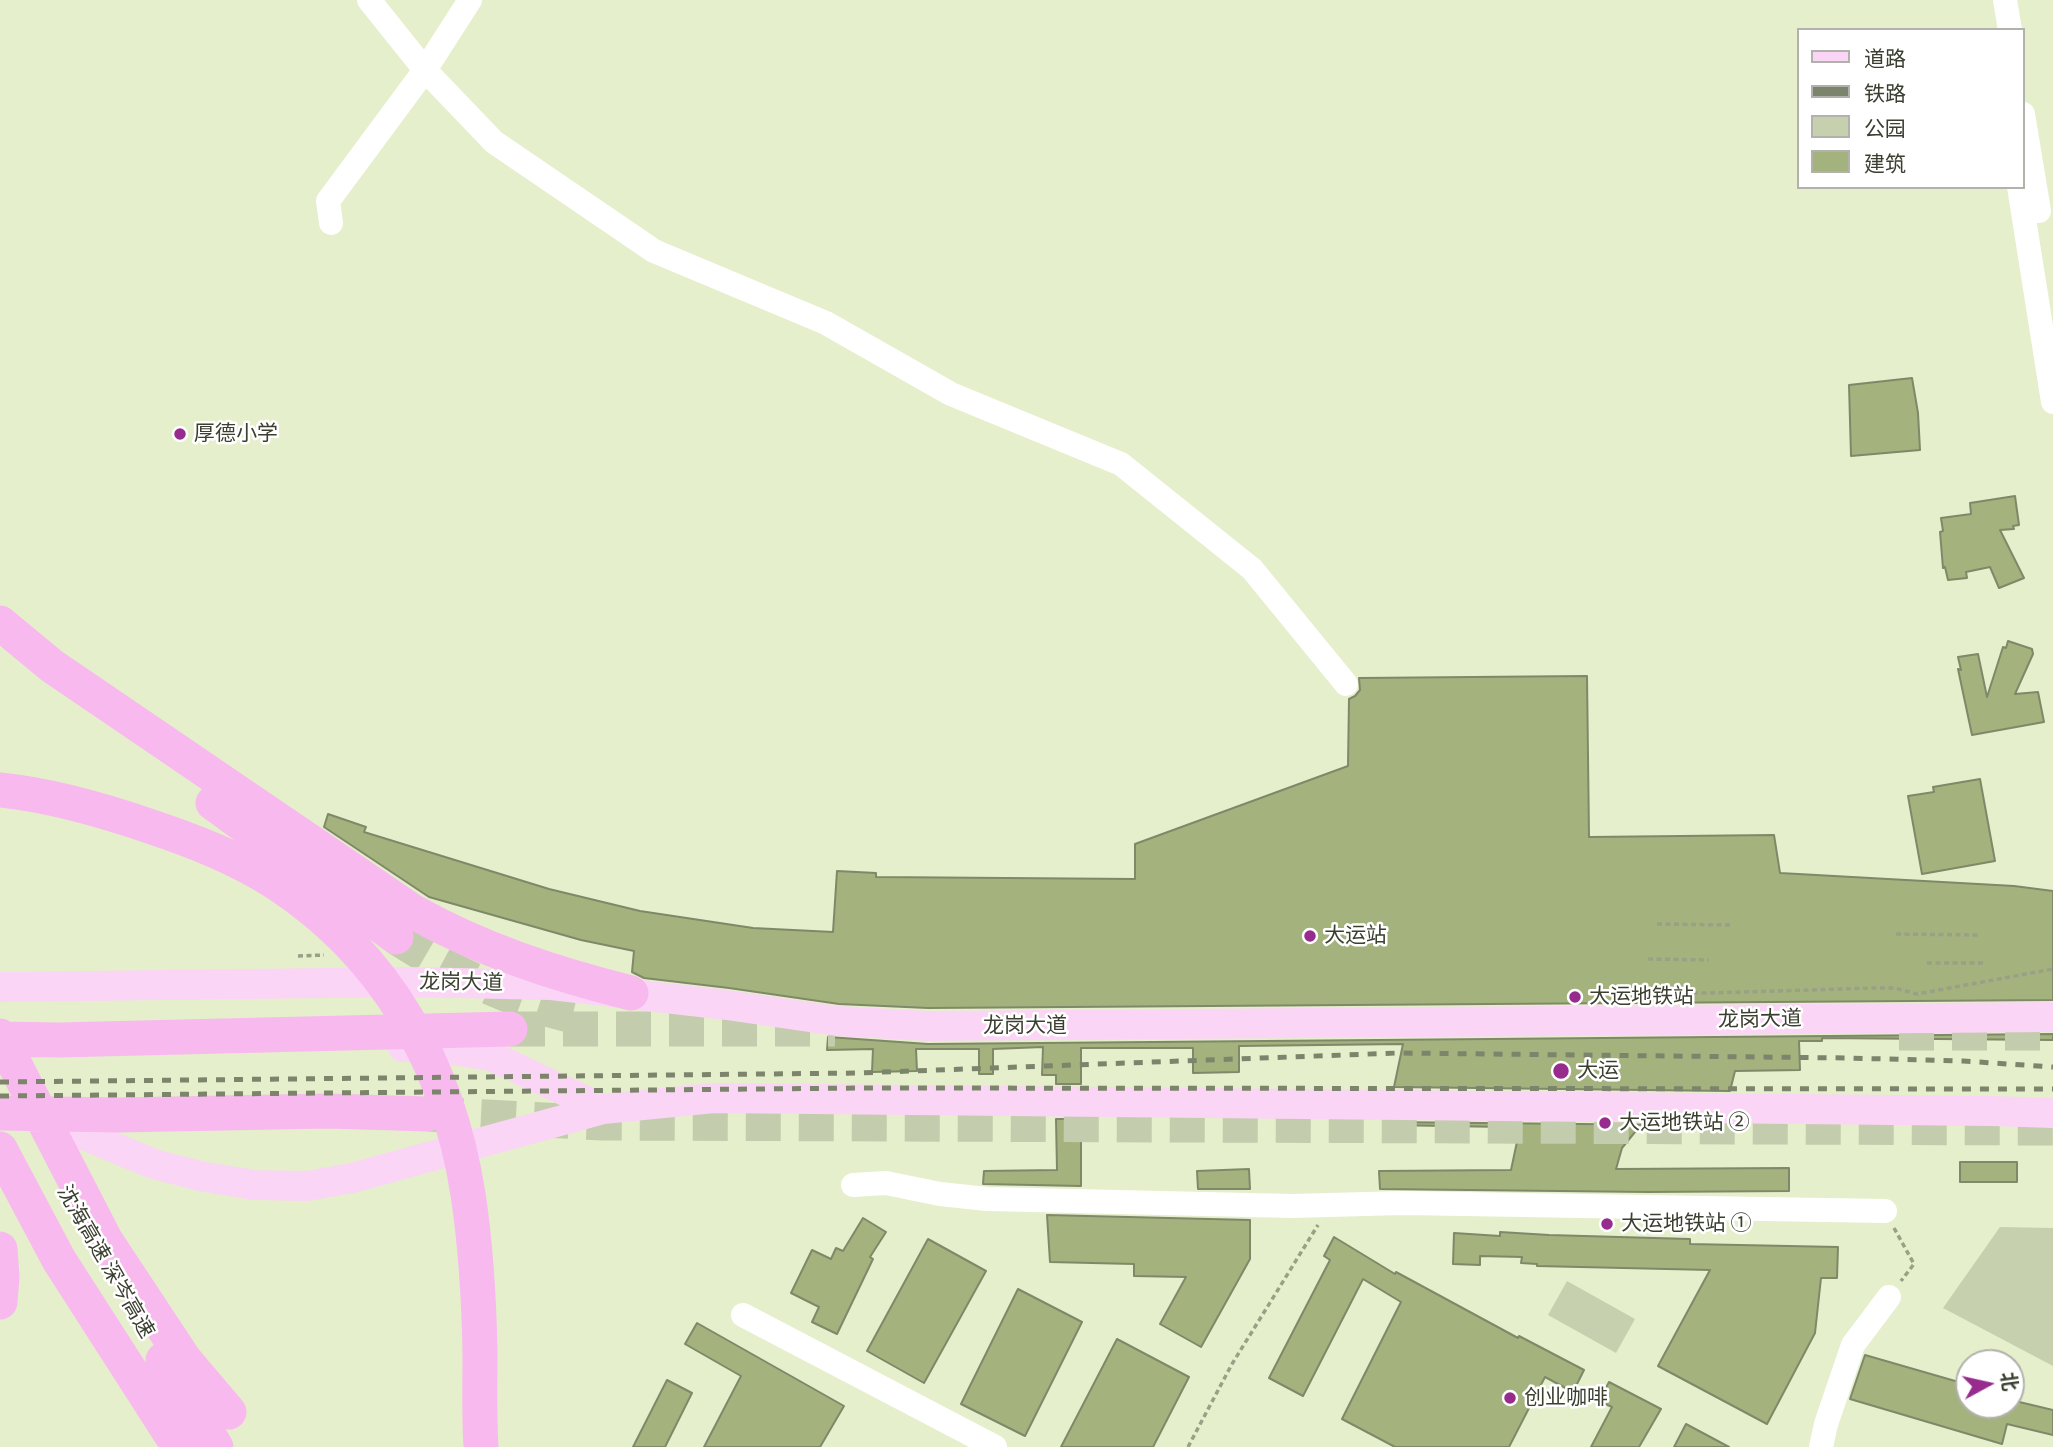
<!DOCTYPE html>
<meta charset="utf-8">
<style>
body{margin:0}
#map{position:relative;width:2053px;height:1447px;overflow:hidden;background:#e5efcb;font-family:Bitter,"Noto Sans SC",serif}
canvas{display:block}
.legend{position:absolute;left:1797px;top:28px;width:228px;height:161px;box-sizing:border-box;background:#fff;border:2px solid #b1b2ac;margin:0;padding:9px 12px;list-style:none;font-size:21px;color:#3b3f30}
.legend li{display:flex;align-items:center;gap:14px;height:35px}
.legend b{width:35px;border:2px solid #b1b2ac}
.north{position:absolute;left:1955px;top:1349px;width:70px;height:70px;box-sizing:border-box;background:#fff;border:2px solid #b1b2ac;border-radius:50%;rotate:82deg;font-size:19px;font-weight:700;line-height:28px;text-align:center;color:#3b3f30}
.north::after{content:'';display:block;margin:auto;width:24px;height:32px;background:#972c8e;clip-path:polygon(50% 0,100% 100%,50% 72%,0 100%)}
</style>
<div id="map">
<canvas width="2053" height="1447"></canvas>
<ul class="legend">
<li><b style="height:9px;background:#fbd5f5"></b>道路</li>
<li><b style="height:9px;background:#7d846c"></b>铁路</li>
<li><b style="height:19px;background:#c6d0ae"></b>公园</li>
<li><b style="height:19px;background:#a4b37d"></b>建筑</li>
</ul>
<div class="north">北</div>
</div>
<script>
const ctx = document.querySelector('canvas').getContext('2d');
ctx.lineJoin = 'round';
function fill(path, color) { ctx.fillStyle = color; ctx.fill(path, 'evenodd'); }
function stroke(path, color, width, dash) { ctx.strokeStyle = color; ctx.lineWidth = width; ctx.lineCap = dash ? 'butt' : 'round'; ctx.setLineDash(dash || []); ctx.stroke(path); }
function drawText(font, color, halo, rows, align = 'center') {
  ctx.font = font + ' Bitter,"Noto Sans SC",serif'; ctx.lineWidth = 5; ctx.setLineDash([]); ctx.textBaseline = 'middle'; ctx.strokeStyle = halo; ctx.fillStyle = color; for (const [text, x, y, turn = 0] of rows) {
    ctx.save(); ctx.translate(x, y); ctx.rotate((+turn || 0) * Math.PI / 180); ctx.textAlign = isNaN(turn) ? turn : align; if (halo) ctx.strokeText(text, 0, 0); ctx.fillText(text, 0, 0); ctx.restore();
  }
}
fill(new Path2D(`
 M2000,1227L2053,1228V1366L1943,1308Z
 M1567,1281L1635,1319L1616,1353L1548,1315Z`), '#c6d0ae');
const building = new Path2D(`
 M1912,378L1918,413L1920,450L1851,456L1849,385Z
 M2015,496L2019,525L2013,526L2014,529L2000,530L2024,578L1999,588L1990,567L1966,572L1967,578L1948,580L1945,567L1943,568L1940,532L1943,531L1941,518L1971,514L1970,503Z
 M2008,641L2032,649L2033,654L2015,694L2038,692L2044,722L1972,735L1958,669L1961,670L1958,657L1978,654L1987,697L2003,647L2006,648Z
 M1587,676L1589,837L1774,835L1780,873L2014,886L2053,891V1000L928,1008L839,1004L729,988L644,978L632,972L634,951L581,940L429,897L324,827L328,814L366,827L364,832L549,889L640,911L753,928L833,932L837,871L876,873V877L1135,879V844L1348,766L1349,699L1355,696L1360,690L1359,678Z
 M1980,779L1995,861L1922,874L1908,796L1934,792L1933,787Z
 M2053,1034V1040L1822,1038V1041H1799L1800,1070L1735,1071L1730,1091L1394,1087L1403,1044L1239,1046V1072L1193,1073V1048H1081V1084H1056V1075H1042L1043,1047L993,1049V1074H979V1049H916L917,1071L872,1072L873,1049L827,1050L828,1037L928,1044Z
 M1056,1119H1081V1186L983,1184L984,1171L1057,1170Z
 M1387,1122L1677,1125L1648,1126L1635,1132L1622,1148L1616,1169L1789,1168V1191L1648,1192L1380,1189L1379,1171L1511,1170L1518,1137L1505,1127L1387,1125Z
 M1960,1162H2017V1182H1960Z
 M1249,1169L1250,1189H1198L1197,1171Z
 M1047,1215L1250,1220V1259L1201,1347L1160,1324L1186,1277L1134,1276V1264L1050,1262Z
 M863,1218L886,1232L870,1257L873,1259L837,1334L812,1322L819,1307L791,1293L812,1250L831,1259L836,1248L843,1251Z
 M1500,1232L1549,1235L1690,1239V1244L1838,1247L1837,1278H1821L1815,1333L1767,1424L1658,1366L1710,1270L1537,1266V1264L1521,1263L1522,1257L1480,1256V1265L1453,1264L1454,1233L1500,1236Z
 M1334,1237L1395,1274L1396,1272L1518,1338L1519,1336L1584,1370L1573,1392L1545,1377L1509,1447H1395L1342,1419L1401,1302L1363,1279L1303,1396L1269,1378L1330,1260L1324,1256Z
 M928,1239L986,1271L924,1383L867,1351Z
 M1018,1289L1082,1322L1025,1436L961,1404Z
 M697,1323L844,1406L820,1447H704L741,1376L685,1344Z
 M1117,1339L1189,1377L1153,1447H1061Z
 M1865,1355L1969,1385V1405H2011V1400L2053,1410V1435L2007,1424L2002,1444L1850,1399Z
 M667,1380L692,1393L665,1447H633Z
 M1609,1382L1661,1409L1639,1447H1591L1612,1407L1599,1401Z
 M1686,1424L1729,1447H1674Z`);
fill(building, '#a4b37d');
stroke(building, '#7f8868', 2);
stroke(new Path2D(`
 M396,937C449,972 520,1005 582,1018
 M510,1029H835
 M1899,1033H2053
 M428,1114L603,1123L2053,1128`), '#c3ccac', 35, [35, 18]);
stroke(new Path2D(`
 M1657,924L1732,925
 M1896,934L1979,935
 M298,956L324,955
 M1648,959L1709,960
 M1927,963H1983
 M1625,993H1710L1874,988H1895L1917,994L2053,969
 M1894,1228L1914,1264L1901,1281
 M1188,1447L1232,1364L1318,1225`), '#99a086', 3.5, [5, 3.5]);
stroke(new Path2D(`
 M369,0L425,70L494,142L654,251L826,323L951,394L1121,464L1252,569L1346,684
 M2005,0L2010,30
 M2023,114L2039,211
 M2019,187L2053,402
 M331,223L328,201L425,70L470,0
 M853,1185L886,1183L940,1194L987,1199L1292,1206L1403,1203L1885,1211
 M743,1315L995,1447
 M1821,1447L1826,1424L1853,1345L1889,1297`), '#fff', 24);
stroke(new Path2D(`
 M0,987L408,982L551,985L727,1005L837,1021L928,1026L2053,1017
 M403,1047H434L491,1056L603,1109
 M42,1118L154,1164L200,1176L254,1185L307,1186L352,1178L603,1109L714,1098L1992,1111L2053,1113`), '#fbd5f5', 30);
stroke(new Path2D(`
 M0,623L52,666L412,911C481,950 555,974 631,993
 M0,790C50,795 102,810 149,826C194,841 238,858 278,884C388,957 448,1066 468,1194C476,1247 479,1299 480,1352C480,1384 479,1415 481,1447
 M213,803L396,937
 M0,1036L106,1241L184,1359L229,1412
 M0,1039L59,1040L510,1029
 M0,1113L118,1115L328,1111L428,1114
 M0,1149L59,1260L179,1447
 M0,1249L2,1277L0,1302
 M163,1360L216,1447`), '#f8b9ee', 35);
stroke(new Path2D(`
 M0,1082L858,1073L1398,1053L1847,1058L1963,1061L2053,1067
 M0,1096L860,1088L2053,1089`), '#7d846c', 5, [9, 9]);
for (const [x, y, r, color] of [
 [180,434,7,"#972c8e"],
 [1310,936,7,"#972c8e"],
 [1575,997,7,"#972c8e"],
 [1561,1071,9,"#972c8e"],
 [1605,1123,7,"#972c8e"],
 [1607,1224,7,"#972c8e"],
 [1510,1398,7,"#972c8e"]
]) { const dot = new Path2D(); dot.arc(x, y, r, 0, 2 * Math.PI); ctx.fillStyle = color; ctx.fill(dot); stroke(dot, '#fff', 2.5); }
drawText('21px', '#3b3f30', '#fff', [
 ["厚德小学",194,434],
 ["大运站",1324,936],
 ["大运地铁站",1589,997],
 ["大运",1577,1071],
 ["大运地铁站 ②",1619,1123],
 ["大运地铁站 ①",1621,1224],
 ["创业咖啡",1524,1398]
], 'left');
drawText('21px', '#3b3f30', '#fff', [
 ["龙岗大道",461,983,1],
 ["龙岗大道",1760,1020,-1],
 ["龙岗大道",1025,1026],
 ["沈海高速 深岑高速",105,1262,60]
]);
</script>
